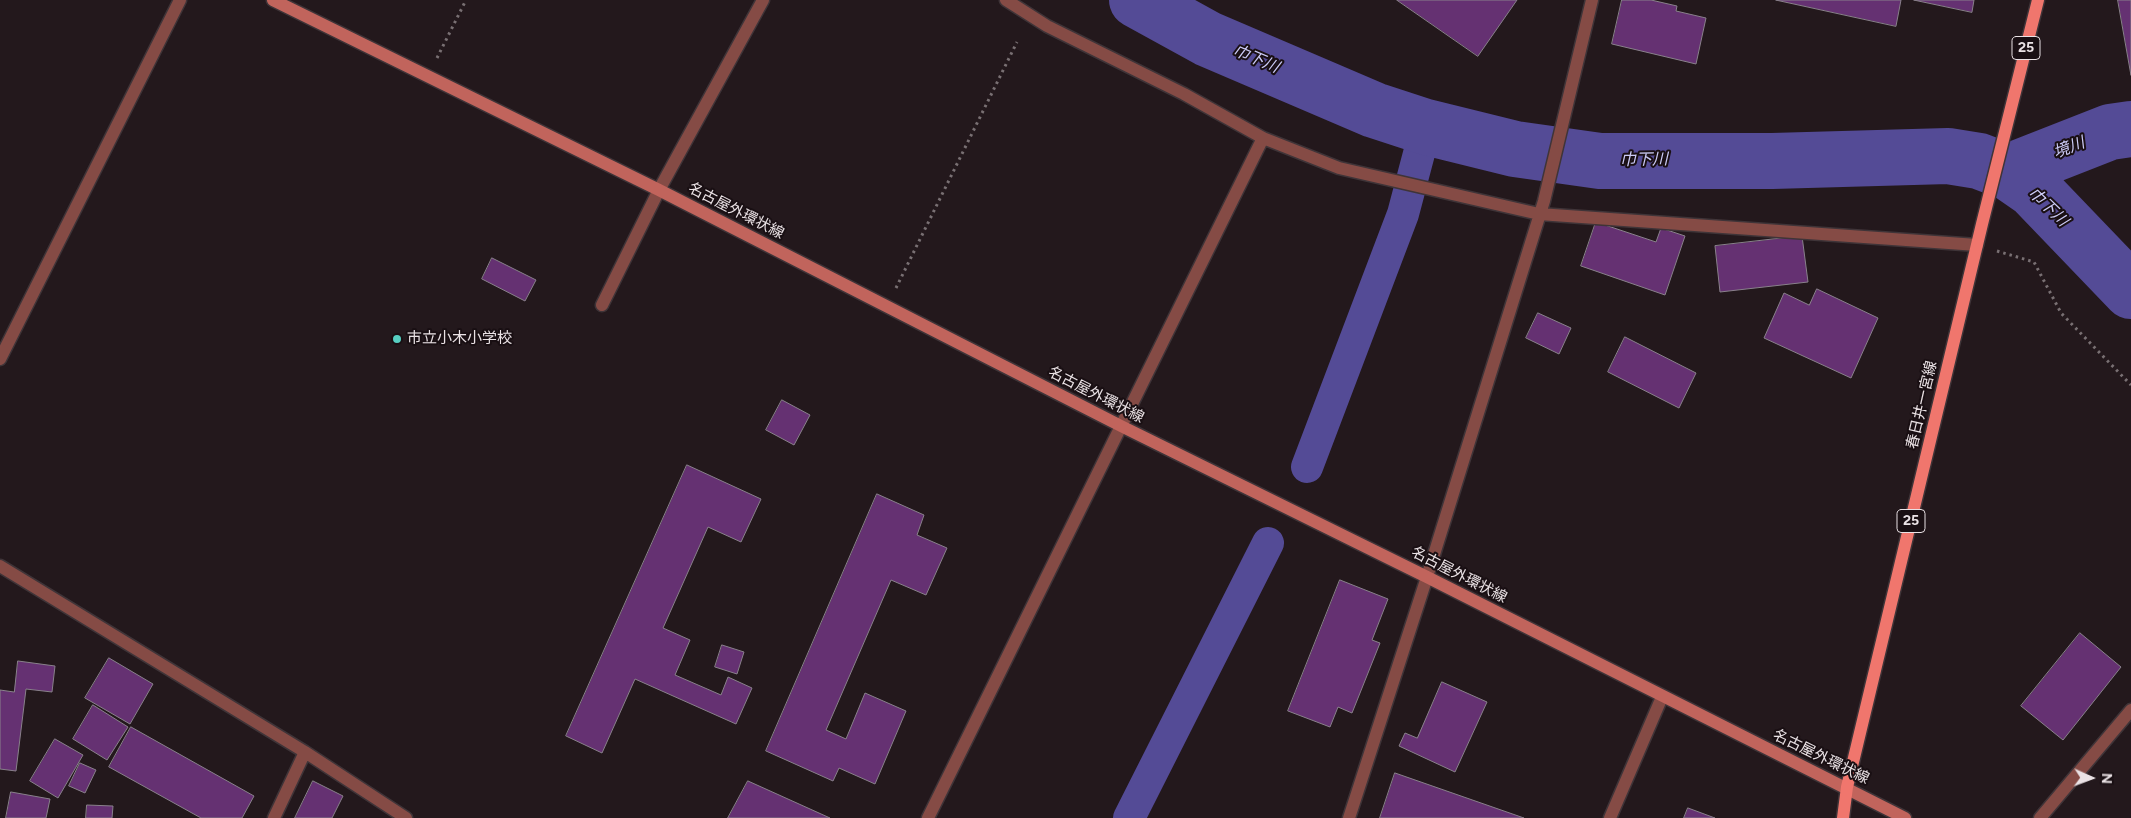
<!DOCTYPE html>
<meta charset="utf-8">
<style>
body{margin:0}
#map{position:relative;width:2131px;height:818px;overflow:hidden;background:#23181c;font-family:Figtree,sans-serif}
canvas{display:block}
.north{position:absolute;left:2066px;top:753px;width:50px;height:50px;-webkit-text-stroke:4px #190f13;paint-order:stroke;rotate:92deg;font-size:14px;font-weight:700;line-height:20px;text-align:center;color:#eae2e5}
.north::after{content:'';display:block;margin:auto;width:18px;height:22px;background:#eae2e5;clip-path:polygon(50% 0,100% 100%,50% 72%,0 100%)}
</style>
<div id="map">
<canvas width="2131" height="818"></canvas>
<div class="north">N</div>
</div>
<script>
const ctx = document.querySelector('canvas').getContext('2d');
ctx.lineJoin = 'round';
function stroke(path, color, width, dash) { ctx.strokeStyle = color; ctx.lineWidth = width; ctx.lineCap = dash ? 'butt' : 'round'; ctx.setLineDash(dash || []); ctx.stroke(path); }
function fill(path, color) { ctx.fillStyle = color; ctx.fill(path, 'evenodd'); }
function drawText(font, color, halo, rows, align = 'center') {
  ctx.font = font + ' Figtree,"Noto Sans JP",sans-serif'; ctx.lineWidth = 4; ctx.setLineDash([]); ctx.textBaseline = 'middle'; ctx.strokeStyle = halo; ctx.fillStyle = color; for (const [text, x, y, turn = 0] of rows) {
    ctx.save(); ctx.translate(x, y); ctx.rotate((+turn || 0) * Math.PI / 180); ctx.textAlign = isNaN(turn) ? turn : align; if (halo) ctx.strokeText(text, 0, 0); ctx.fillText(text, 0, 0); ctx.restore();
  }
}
stroke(new Path2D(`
 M1307,467L1403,214L1426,127
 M1129,818L1268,543`), '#544b96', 32);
stroke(new Path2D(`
 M1137,0L1208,39L1374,110L1426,127L1515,149L1600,161H1772L1948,156L1979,161L2008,172L2034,190L2131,291
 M2008,172L2110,132L2131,129`), '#544b96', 56);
const building = new Path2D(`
 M1397,0H1517L1478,56Z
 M1622,0H1651L1677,6L1676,11L1706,18L1696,64L1612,44Z
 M1776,0H1901L1896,26Z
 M1914,0H1974L1972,12Z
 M2118,0H2131V75Z
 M1596,222L1656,242L1661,228L1685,236L1665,295L1581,266Z
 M1802,236L1808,282L1720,292L1715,246Z
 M492,258L536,280L525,301L482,279Z
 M1817,289L1878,318L1851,378L1764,338L1784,293L1809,305Z
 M1538,313L1571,328L1559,354L1526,338Z
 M1625,337L1696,373L1679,408L1608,372Z
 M782,400L810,415L794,445L766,430Z
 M687,465L761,499L741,542L708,527L663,628L690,640L675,675L721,695L728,677L752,688L736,724L635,679L602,753L566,736Z
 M877,494L924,515L917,535L947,548L926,595L891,580L826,730L846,739L865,693L906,711L875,784L839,768L833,781L766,751Z
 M1340,580L1388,599L1372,640L1380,643L1352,713L1338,707L1330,727L1288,711Z
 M2080,633L2121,667L2063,740L2021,706Z
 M722,645L744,652L737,674L715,667Z
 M109,658L153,684L130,724L85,698Z
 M18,661L55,666L52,692L26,689L16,771L0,769V690L14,692Z
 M1442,682L1487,702L1455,772L1399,746L1405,733L1417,738Z
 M93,705L128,727L107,760L73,739Z
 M131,727L254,796L242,818H201L109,767Z
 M55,739L83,755L58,798L30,781Z
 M80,763L96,770L85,793L69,786Z
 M1395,773L1524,818H1380Z
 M313,781L343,796L332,818H295Z
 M748,781L830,818H728Z
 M11,792L50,799L46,818H6Z
 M87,805L113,806L112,818H86Z
 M1688,808L1715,818H1684Z`);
fill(building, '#653172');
stroke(building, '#89818b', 1);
const minor = new Path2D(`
 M1006,0L1047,26L1184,94L1263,138L1339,168L1539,214L1977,245
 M602,305L659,190L763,0
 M0,359L180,0
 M0,566L305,752L406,818
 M274,818L305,752
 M928,818L1263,138
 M1349,818L1427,577L1544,201L1592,0
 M1610,818L1662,697
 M2040,818L2131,710`);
const secondary = new Path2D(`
 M273,0L659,190L1121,426L1427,577L1905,818`);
const primary = new Path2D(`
 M1843,818L1847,787L1982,224L2038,0`);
stroke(minor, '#3f3438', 15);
stroke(secondary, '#3f3438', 15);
stroke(primary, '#3f3438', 15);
stroke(new Path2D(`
 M437,58L466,0
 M1997,251L2034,262L2061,313L2131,385
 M896,288L1017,42`), '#797073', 3, [2.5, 4]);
stroke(minor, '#854b45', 12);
stroke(secondary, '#c1645c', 12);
stroke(primary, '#f0766d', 12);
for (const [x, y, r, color] of [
 [397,339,5,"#57cec1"]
]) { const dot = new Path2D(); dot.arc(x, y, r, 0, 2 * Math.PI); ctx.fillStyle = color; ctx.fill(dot); stroke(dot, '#190f13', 2); }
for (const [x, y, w] of [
 [2026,48,28],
 [1911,521,28]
]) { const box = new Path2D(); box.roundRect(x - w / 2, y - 11.5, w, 23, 4); ctx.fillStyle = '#190f13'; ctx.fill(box); stroke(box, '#eae2e5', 1); }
drawText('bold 14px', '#eae2e5', null, [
 ["25",2026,48],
 ["25",1911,521]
]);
drawText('15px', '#eae2e5', '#190f13', [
 ["名古屋外環状線",736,211,27],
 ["名古屋外環状線",1096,395,27],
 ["春日井一宮線",1922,405,-77],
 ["名古屋外環状線",1459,575,27],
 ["名古屋外環状線",1821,757,26]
]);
drawText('15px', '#eae2e5', '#190f13', [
 ["市立小木小学校",407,339]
], 'left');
drawText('italic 16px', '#cccbf6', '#190f13', [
 ["巾下川",1256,59,23],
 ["境川",2069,148,-21],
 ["巾下川",1644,160,-1],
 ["巾下川",2048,207,44]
]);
</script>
